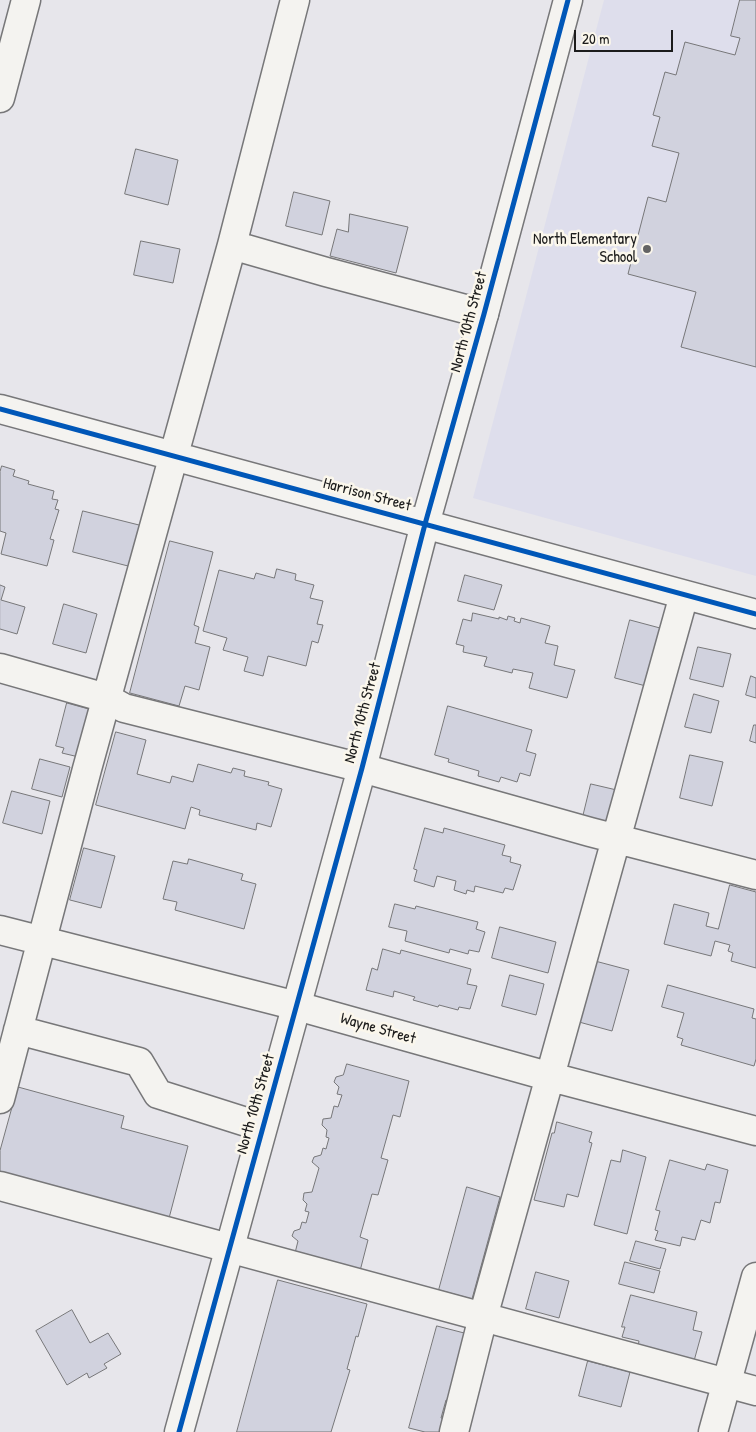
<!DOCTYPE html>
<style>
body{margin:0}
#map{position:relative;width:756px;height:1432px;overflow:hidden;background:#e7e6eb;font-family:"Patrick Hand",sans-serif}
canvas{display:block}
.scale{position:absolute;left:574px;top:30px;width:99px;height:22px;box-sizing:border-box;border:2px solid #1c1c1c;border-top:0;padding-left:6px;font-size:15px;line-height:18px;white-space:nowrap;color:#1c1c1c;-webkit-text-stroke:4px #fbf7ec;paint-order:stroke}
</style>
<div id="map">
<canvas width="756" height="1432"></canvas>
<div class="scale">20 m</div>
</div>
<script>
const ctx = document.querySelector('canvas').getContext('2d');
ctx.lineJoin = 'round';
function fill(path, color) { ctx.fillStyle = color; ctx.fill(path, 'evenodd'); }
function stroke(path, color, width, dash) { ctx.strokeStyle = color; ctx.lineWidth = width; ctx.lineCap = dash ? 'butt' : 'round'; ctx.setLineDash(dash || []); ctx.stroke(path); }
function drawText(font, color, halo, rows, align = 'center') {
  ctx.font = font + ' "Patrick Hand",sans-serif'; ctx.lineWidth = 5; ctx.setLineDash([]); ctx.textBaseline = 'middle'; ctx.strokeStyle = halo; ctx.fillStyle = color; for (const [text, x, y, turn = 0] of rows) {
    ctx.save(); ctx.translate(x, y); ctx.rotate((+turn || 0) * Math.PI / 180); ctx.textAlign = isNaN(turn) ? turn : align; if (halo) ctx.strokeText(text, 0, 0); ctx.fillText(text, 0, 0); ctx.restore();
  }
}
fill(new Path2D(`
 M604,0H756V576L473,498Z`), '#dedeec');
const building = new Path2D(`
 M740,0H756V367L681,347L696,292L628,274L648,197L666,202L679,153L652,146L660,117L653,115L665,72L676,75L685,42L735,55L740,38L731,36Z
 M136,149L178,160L168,205L125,194Z
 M294,192L330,201L322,235L286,226Z
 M350,214L408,227L396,273L330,256L337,229L348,232Z
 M141,241L180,249L173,283L134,275Z
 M2,466L15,470L13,476L29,481L28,484L54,491L52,499L58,500L55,509L59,510L50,539L54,540L47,566L1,554L6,533L0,531V472Z
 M83,511L143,526L132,567L73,552Z
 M170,541L213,552L194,625L199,627L195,643L210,647L199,690L185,686L179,706L130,693Z
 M277,569L296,574L295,580L314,585L310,598L323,601L317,624L323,625L318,643L312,641L306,666L268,656L263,676L244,671L248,657L223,650L227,638L203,631L219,570L254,579L256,573L274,578Z
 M465,575L502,585L494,610L458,601Z
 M0,585L5,587L1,600L25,607L17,634L0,629Z
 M64,604L97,614L86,653L53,644Z
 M473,613L499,619V617L507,620L508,616L515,618L514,621L520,623L521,618L550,626L545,643L558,646L554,665L575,670L567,698L529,688L533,673L513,669L512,673L484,666L487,657L463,652L464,646L456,644L463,619L471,621Z
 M630,620L660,628L646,686L615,678Z
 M698,647L731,654L723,687L690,679Z
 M751,676L756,678V698L746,695Z
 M694,694L719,701L711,733L685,727Z
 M67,703L96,711L83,758L62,753L64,748L56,746Z
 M448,706L532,730L526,751L536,754L530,776L520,773L517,782L501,777L499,782L478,776L479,771L448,762L449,759L435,755Z
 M754,725H756V743L750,741Z
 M116,732L146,740L137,774L170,783L172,776L193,782L198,764L231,773L233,768L245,771L244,776L269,782L268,785L282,789L271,827L257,823L256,830L199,815L200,810L191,807L185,829L96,805Z
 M690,755L723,762L712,806L680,798Z
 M40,759L70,767L62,797L32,789Z
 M591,784L621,791L612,828L582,821Z
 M12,791L50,801L42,834L3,823Z
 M425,828L443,833L444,828L505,845L502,855L511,857L510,862L521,865L513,890L505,888L503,893L475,886L474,892L467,890L466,894L454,890L456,881L437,876L434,887L414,881L417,870L414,869Z
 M84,848L115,856L101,908L70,900Z
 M189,859L243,874L241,880L256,884L244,929L175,910L177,902L163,899L173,861L187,864Z
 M730,885L756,892V968L731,961L733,953L728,951L730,945L715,941L711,956L664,944L674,904L709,913L706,926L718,929Z
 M395,904L415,909L416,906L478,922L476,929L485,932L479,952L469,950L468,954L450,949L449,953L405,941L407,931L389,927Z
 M500,927L556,942L548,973L492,958Z
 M383,949L400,954L401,950L471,969L467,984L477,986L470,1009L459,1007L458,1010L439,1005L438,1007L413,1000L415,997L394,991L393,997L366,990L372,968L377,970Z
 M595,961L629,970L612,1031L579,1022Z
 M510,975L544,984L536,1015L502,1006Z
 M668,985L754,1009L752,1018L756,1019V1059L754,1066L681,1045L683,1039L677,1037L684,1013L662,1007Z
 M347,1064L409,1081L400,1117L393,1115L381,1158L388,1160L378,1195L372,1194L360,1237L368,1240L360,1271L295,1253L298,1241L292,1236L294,1231L300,1229L302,1222L306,1223L309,1212L305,1211L307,1204L303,1200L304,1193L312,1192L319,1168L312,1162L314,1157L321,1155L323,1148L326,1149L329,1138L326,1137L327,1130L322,1125L323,1119L331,1118L334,1106L338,1107L342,1095L337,1094L339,1087L334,1082L336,1077L343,1075Z
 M18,1087L124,1116L121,1128L188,1146L168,1222L0,1176V1151Z
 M557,1122L592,1132L589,1142L592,1143L578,1197L567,1194L564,1207L534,1200L552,1133H554Z
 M623,1150L646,1157L627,1234L594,1225L611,1160L620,1162Z
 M670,1160L705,1170L707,1164L728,1170L720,1203L715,1202L710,1223L701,1220L695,1240L682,1237L680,1246L655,1240L658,1231L655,1230L660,1211L656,1210Z
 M467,1187L500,1197L472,1299L439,1290Z
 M636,1241L666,1249L660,1269L630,1261Z
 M625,1262L660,1271L654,1293L619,1284Z
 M536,1272L569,1281L559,1318L526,1309Z
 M278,1280L367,1304L358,1337L356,1336L347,1369L350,1370L331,1432H237Z
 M631,1295L697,1312L693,1330L702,1332L694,1361L638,1346L639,1341L622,1337L625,1327H622Z
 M72,1310L90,1343L108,1333L121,1354L104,1364L107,1368L89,1378L87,1373L67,1385L36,1331Z
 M437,1326L468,1334L450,1401L446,1400L441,1418L445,1419L442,1432H425L409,1428Z
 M588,1361L630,1372L621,1407L579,1396Z`);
fill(building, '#d1d2de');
stroke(building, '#777779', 1);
const minor = new Path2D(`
 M0,98L26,0
 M232,245L326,272L484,314
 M0,409L756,614
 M0,668L106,698L124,708L362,768L590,832L756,875
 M0,930L297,1006L551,1077L756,1131
 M18,1030L139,1062L158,1094L262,1127
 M0,1099L87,769L232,245L295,0
 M0,1186L756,1391
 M454,1432L483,1317L684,595
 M713,1432L756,1277`);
const major = new Path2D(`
 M179,1432L362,768L425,524L484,314L568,0`);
stroke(minor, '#777779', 31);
stroke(major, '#777779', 31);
stroke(minor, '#f4f3f0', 28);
stroke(major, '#f4f3f0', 28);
stroke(new Path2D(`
 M0,409L756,614
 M179,1432L362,768L425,524L484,314L568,0`), '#0057b8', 5);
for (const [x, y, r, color] of [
 [647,249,5,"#636364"]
]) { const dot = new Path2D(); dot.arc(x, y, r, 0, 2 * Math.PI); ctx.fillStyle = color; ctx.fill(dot); stroke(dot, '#fbf7ec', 2); }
drawText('16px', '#1c1c1c', '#fbf7ec', [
 ["North Elementary",637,240],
 ["School",637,258]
], 'right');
drawText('16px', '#1c1c1c', '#fbf7ec', [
 ["North 10th Street",469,322,-75],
 ["Harrison Street",367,495,15],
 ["North 10th Street",363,713,-75],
 ["Wayne Street",378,1029,16],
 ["North 10th Street",256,1104,-74]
]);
</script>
